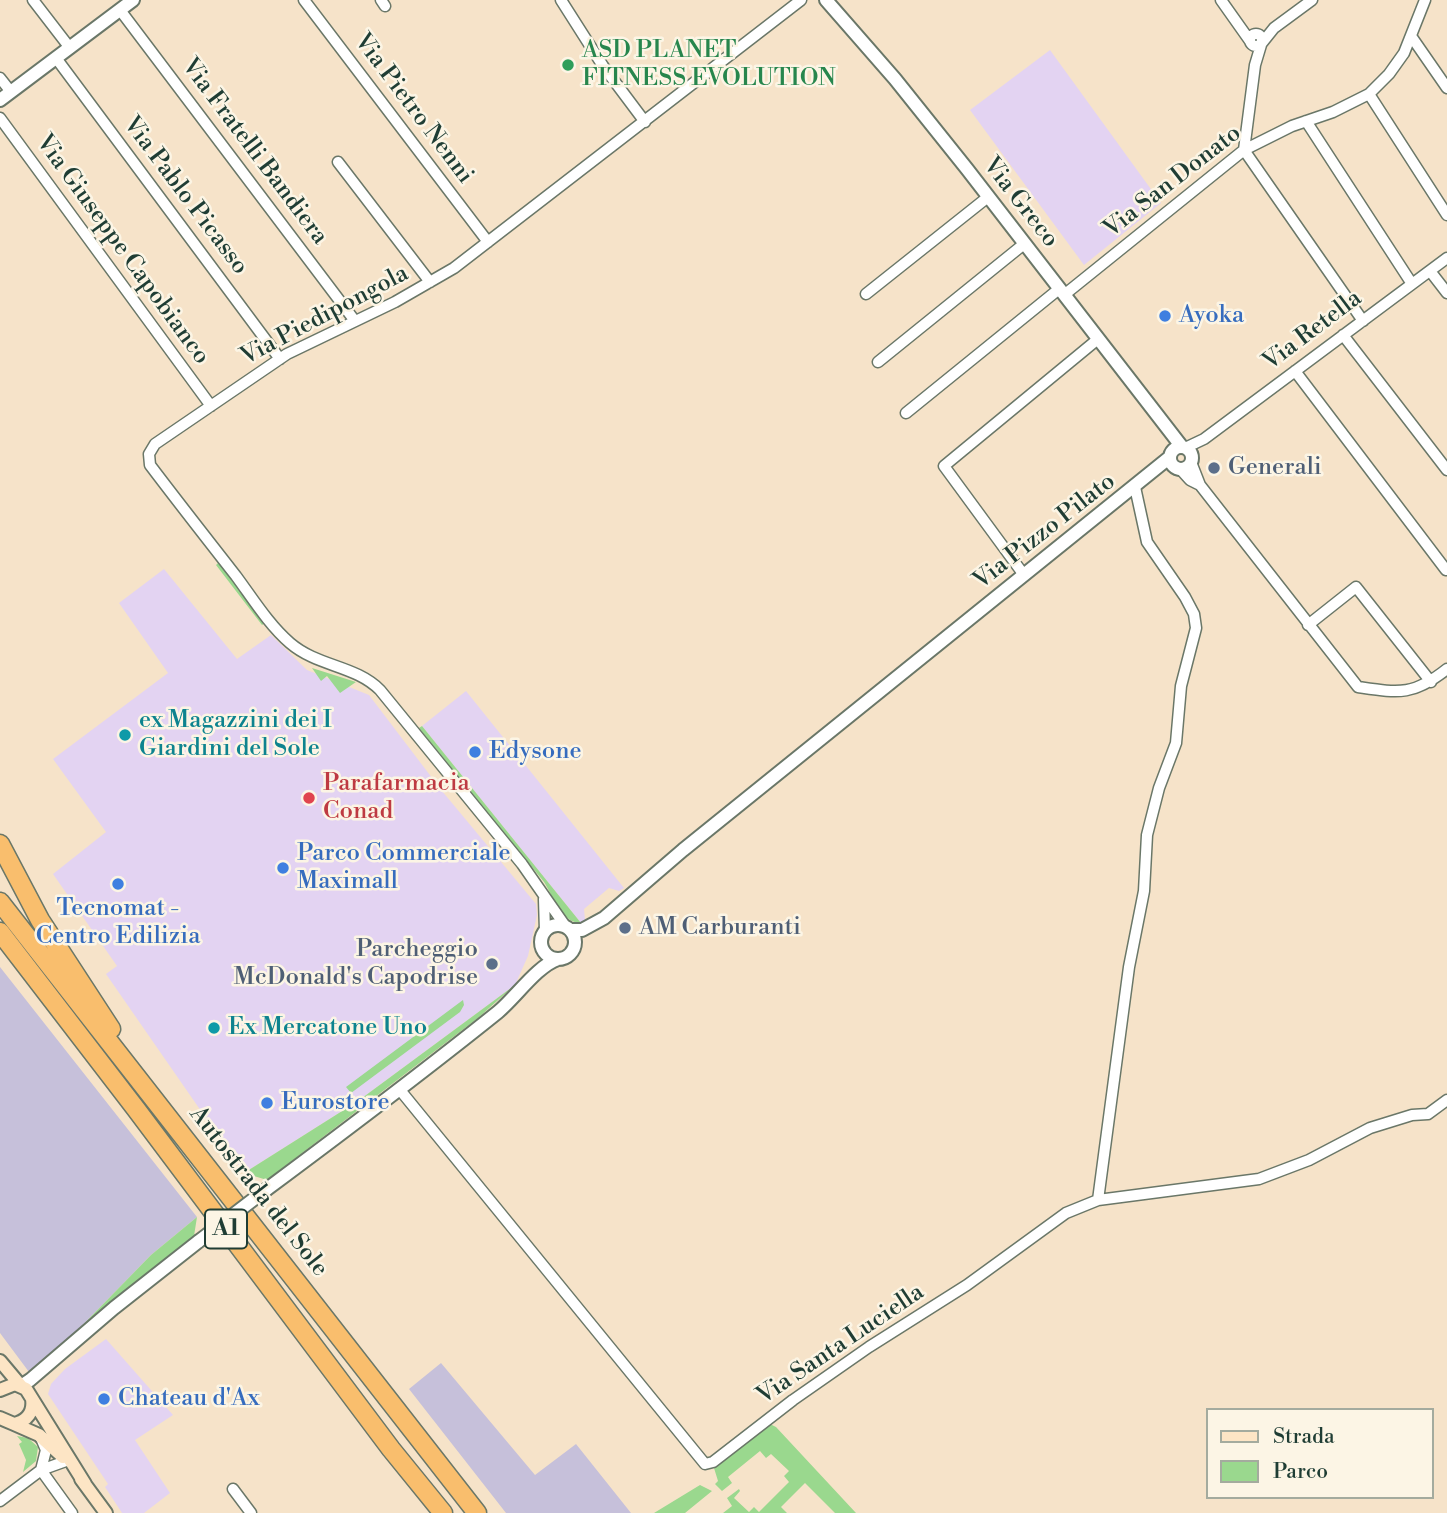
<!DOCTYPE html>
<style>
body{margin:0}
#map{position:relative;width:1447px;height:1513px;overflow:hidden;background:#f6e3c9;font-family:"Libre Bodoni",serif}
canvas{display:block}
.legend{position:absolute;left:1206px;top:1408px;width:228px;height:91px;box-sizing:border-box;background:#fcf5e5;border:2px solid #a4ab9e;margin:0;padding:9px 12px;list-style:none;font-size:21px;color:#1f3d34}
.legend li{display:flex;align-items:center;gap:14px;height:35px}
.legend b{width:35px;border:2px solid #a4ab9e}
</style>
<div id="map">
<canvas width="1447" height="1513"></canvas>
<ul class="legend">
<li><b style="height:9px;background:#fde5c5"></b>Strada</li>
<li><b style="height:19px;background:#9ad88e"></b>Parco</li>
</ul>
</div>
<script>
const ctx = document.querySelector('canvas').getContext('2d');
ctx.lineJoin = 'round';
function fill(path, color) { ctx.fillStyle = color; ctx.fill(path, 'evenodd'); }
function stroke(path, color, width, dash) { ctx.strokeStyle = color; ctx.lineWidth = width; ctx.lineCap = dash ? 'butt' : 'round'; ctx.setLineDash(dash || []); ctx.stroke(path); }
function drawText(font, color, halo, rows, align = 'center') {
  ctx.font = font + ' "Libre Bodoni",serif'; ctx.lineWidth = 5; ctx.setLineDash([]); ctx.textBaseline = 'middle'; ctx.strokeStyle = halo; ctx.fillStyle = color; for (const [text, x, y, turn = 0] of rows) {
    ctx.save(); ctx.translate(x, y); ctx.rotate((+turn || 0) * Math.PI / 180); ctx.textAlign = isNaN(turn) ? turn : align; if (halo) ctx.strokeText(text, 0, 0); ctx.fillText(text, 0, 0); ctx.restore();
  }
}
fill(new Path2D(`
 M1050,50L1161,203L1084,265L970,110Z
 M164,569L237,659L271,635L307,670L369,695L442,791L536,904L537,915L528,956L515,985L358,1101L244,1173L106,974L117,966L53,874L106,832L53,759L168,673L119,603Z
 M466,691L624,888L619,891L609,888L584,909L585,920L581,923L422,726Z
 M106,1339L173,1415L135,1440L170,1493L144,1513H122L105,1487L108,1484L48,1394L51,1384L65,1369Z`), '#e3d3f2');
fill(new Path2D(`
 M0,967L197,1217L151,1255L71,1337L29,1372L0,1333Z
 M441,1363L535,1475L576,1444L631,1513H506L409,1389Z`), '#c6c0da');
fill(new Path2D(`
 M219,562L266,622L262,625L216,565Z
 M312,668L356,682L340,693L327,676L321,681Z
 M422,726L581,923C561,923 553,896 544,882L419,728Z
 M515,985L478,1018L267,1180L244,1173L358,1101Z
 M463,1000L464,1005L460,1012L351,1093L346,1087Z
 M197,1217L194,1236L71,1337L151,1255Z
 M770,1424L776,1427L856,1513H835L805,1483L781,1507L787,1513H723L732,1506L727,1498L739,1489L740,1491L734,1498L749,1512L754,1507L759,1512L789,1482L784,1476L789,1471L771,1454L766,1458L760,1451L728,1477L732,1483L722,1491L715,1484L718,1481L714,1468Z
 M17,1436L28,1438L38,1447L36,1461L23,1472L26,1460L19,1444L22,1442Z
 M700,1485L712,1491L685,1513H654Z`), '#9ad88e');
const minor = new Path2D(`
 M33,0L70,48
 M304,0L488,242
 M381,0L385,6
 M561,0L603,66L645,122
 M1221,0L1250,41
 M120,10L355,321
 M1250 40a6 6 0 1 1 12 0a6 6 0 1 1-12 0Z
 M1411,36L1447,88
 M1262,43L1274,28L1312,0
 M56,58L280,359
 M0,78L11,92
 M1369,94L1447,215
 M0,118L211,406
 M1306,121L1412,284
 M1244,150L1363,321
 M1244,150L1255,65L1261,45
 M338,162L430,282
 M1430,271L1447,293
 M866,294L988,197
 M1064,295L1244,150L1292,126L1333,112L1369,94L1389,74L1404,53L1425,0
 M1343,335L1447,470
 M878,362L1024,244
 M1295,371L1446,570
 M906,413L1059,289
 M1185,448L1204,439L1447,258
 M1191,462L1200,485L1358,687C1399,693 1413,696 1447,669
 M1180,469L1190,480L1200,485
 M1024,575L944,466L1098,339
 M1308,625L1356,587L1431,682
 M544,899L545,931
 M566,927L522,864L380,690C355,665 318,667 290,643C269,625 253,599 236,576C207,539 178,502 150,465L149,454L155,444L287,354L395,302L454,268L801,0
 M400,1090L705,1464L713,1462L793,1400L869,1347L967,1285L1066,1213L1098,1200L1259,1179L1309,1160L1370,1128L1412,1115L1428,1114L1447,1100
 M1098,1200L1129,967L1144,891L1147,835L1159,788L1176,743L1181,686L1196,628L1194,614L1185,597L1147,542L1135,487
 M41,1438L46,1450L41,1470L72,1513
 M233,1489L251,1513
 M0,1501L41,1470L66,1461`);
const tertiary = new Path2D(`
 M826,0L895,79L967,169L1182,447
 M0,100L133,0
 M1170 458a11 11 0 1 1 22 0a11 11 0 1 1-22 0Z
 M541 942a17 17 0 1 1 34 0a17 17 0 1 1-34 0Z
 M571,930H582L604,918L683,850L1170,457
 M267,1189C345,1131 422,1073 498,1012C516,997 537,966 558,959
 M21,1386L30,1380L114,1308L199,1241`);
const secondary = new Path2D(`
 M0,1361L21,1386
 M0,1390L15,1384L26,1389L85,1484
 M0,1418L14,1424C27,1421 34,1412 32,1399
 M14,1424L39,1435L63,1457
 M81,1479L106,1513`);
const motorway = new Path2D(`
 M0,844L40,920L111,1029
 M0,902L477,1513
 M0,932L136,1109L391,1449L443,1513`);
stroke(minor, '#6a7768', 13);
stroke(tertiary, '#6a7768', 16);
stroke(secondary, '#6a7768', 16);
stroke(motorway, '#6a7768', 21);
stroke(minor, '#fff', 10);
stroke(tertiary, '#fff', 12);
stroke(secondary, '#fde5c5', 12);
stroke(motorway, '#f9be6d', 18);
const tertiaryBridge = new Path2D(`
 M199,1241L267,1189`);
stroke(tertiaryBridge, '#6a7768', 16, []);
stroke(tertiaryBridge, '#fff', 12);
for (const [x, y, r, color] of [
 [568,65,7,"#2e9e5b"],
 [1165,316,7,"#3f7fe0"],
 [1214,468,7,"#5c6f8a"],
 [125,735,7,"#0f9aa8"],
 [475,752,7,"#3f7fe0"],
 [309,798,7,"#e0444e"],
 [283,868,7,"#3f7fe0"],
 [118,884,7,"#3f7fe0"],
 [625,928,7,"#5c6f8a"],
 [492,964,7,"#5c6f8a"],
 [214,1028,7,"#0f9aa8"],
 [267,1103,7,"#3f7fe0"],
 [104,1399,7,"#3f7fe0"]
]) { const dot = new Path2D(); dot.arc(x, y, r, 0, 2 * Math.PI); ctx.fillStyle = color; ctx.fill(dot); stroke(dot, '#fcf5e5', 2.5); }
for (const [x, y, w] of [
 [226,1229,42]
]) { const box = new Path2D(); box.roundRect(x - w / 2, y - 19.5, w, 39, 5); ctx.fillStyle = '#fcf5e5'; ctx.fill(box); stroke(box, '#1f3d34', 2); }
drawText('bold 23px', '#1f3d34', null, [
 ["A1",226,1229]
]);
drawText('24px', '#27864d', '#fcf5e5', [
 ["ASD PLANET",582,51],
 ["FITNESS EVOLUTION",582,79]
], 'left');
drawText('24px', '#1f3d34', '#fcf5e5', [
 ["Via Pietro Nenni",413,109,53],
 ["Via Fratelli Bandiera",254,152,53],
 ["Via San Donato",1173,182,-38],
 ["Via Pablo Picasso",185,196,53],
 ["Via Greco",1020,203,52],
 ["Via Giuseppe Capobianco",122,250,54],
 ["Via Piedipongola",325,316,-28],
 ["Via Retella",1313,331,-37],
 ["Via Pizzo Pilato",1045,532,-38],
 ["Autostrada del Sole",258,1192,52],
 ["Via Santa Luciella",841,1345,-34]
]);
drawText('24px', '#366cbe', '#fcf5e5', [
 ["Ayoka",1179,316],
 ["Edysone",489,752],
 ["Parco Commerciale",297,854],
 ["Maximall",297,882],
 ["Tecnomat -",118,909,"center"],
 ["Centro Edilizia",118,937,"center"],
 ["Eurostore",281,1103],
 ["Chateau d'Ax",118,1399]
], 'left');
drawText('24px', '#4e5e75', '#fcf5e5', [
 ["Generali",1228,468],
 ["AM Carburanti",639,928],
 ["Parcheggio",478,950,"right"],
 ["McDonald's Capodrise",478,978,"right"]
], 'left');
drawText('24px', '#0d838f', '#fcf5e5', [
 ["ex Magazzini dei I",139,721],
 ["Giardini del Sole",139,749],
 ["Ex Mercatone Uno",228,1028]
], 'left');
drawText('24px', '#be3a42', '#fcf5e5', [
 ["Parafarmacia",323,784],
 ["Conad",323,812]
], 'left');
</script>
